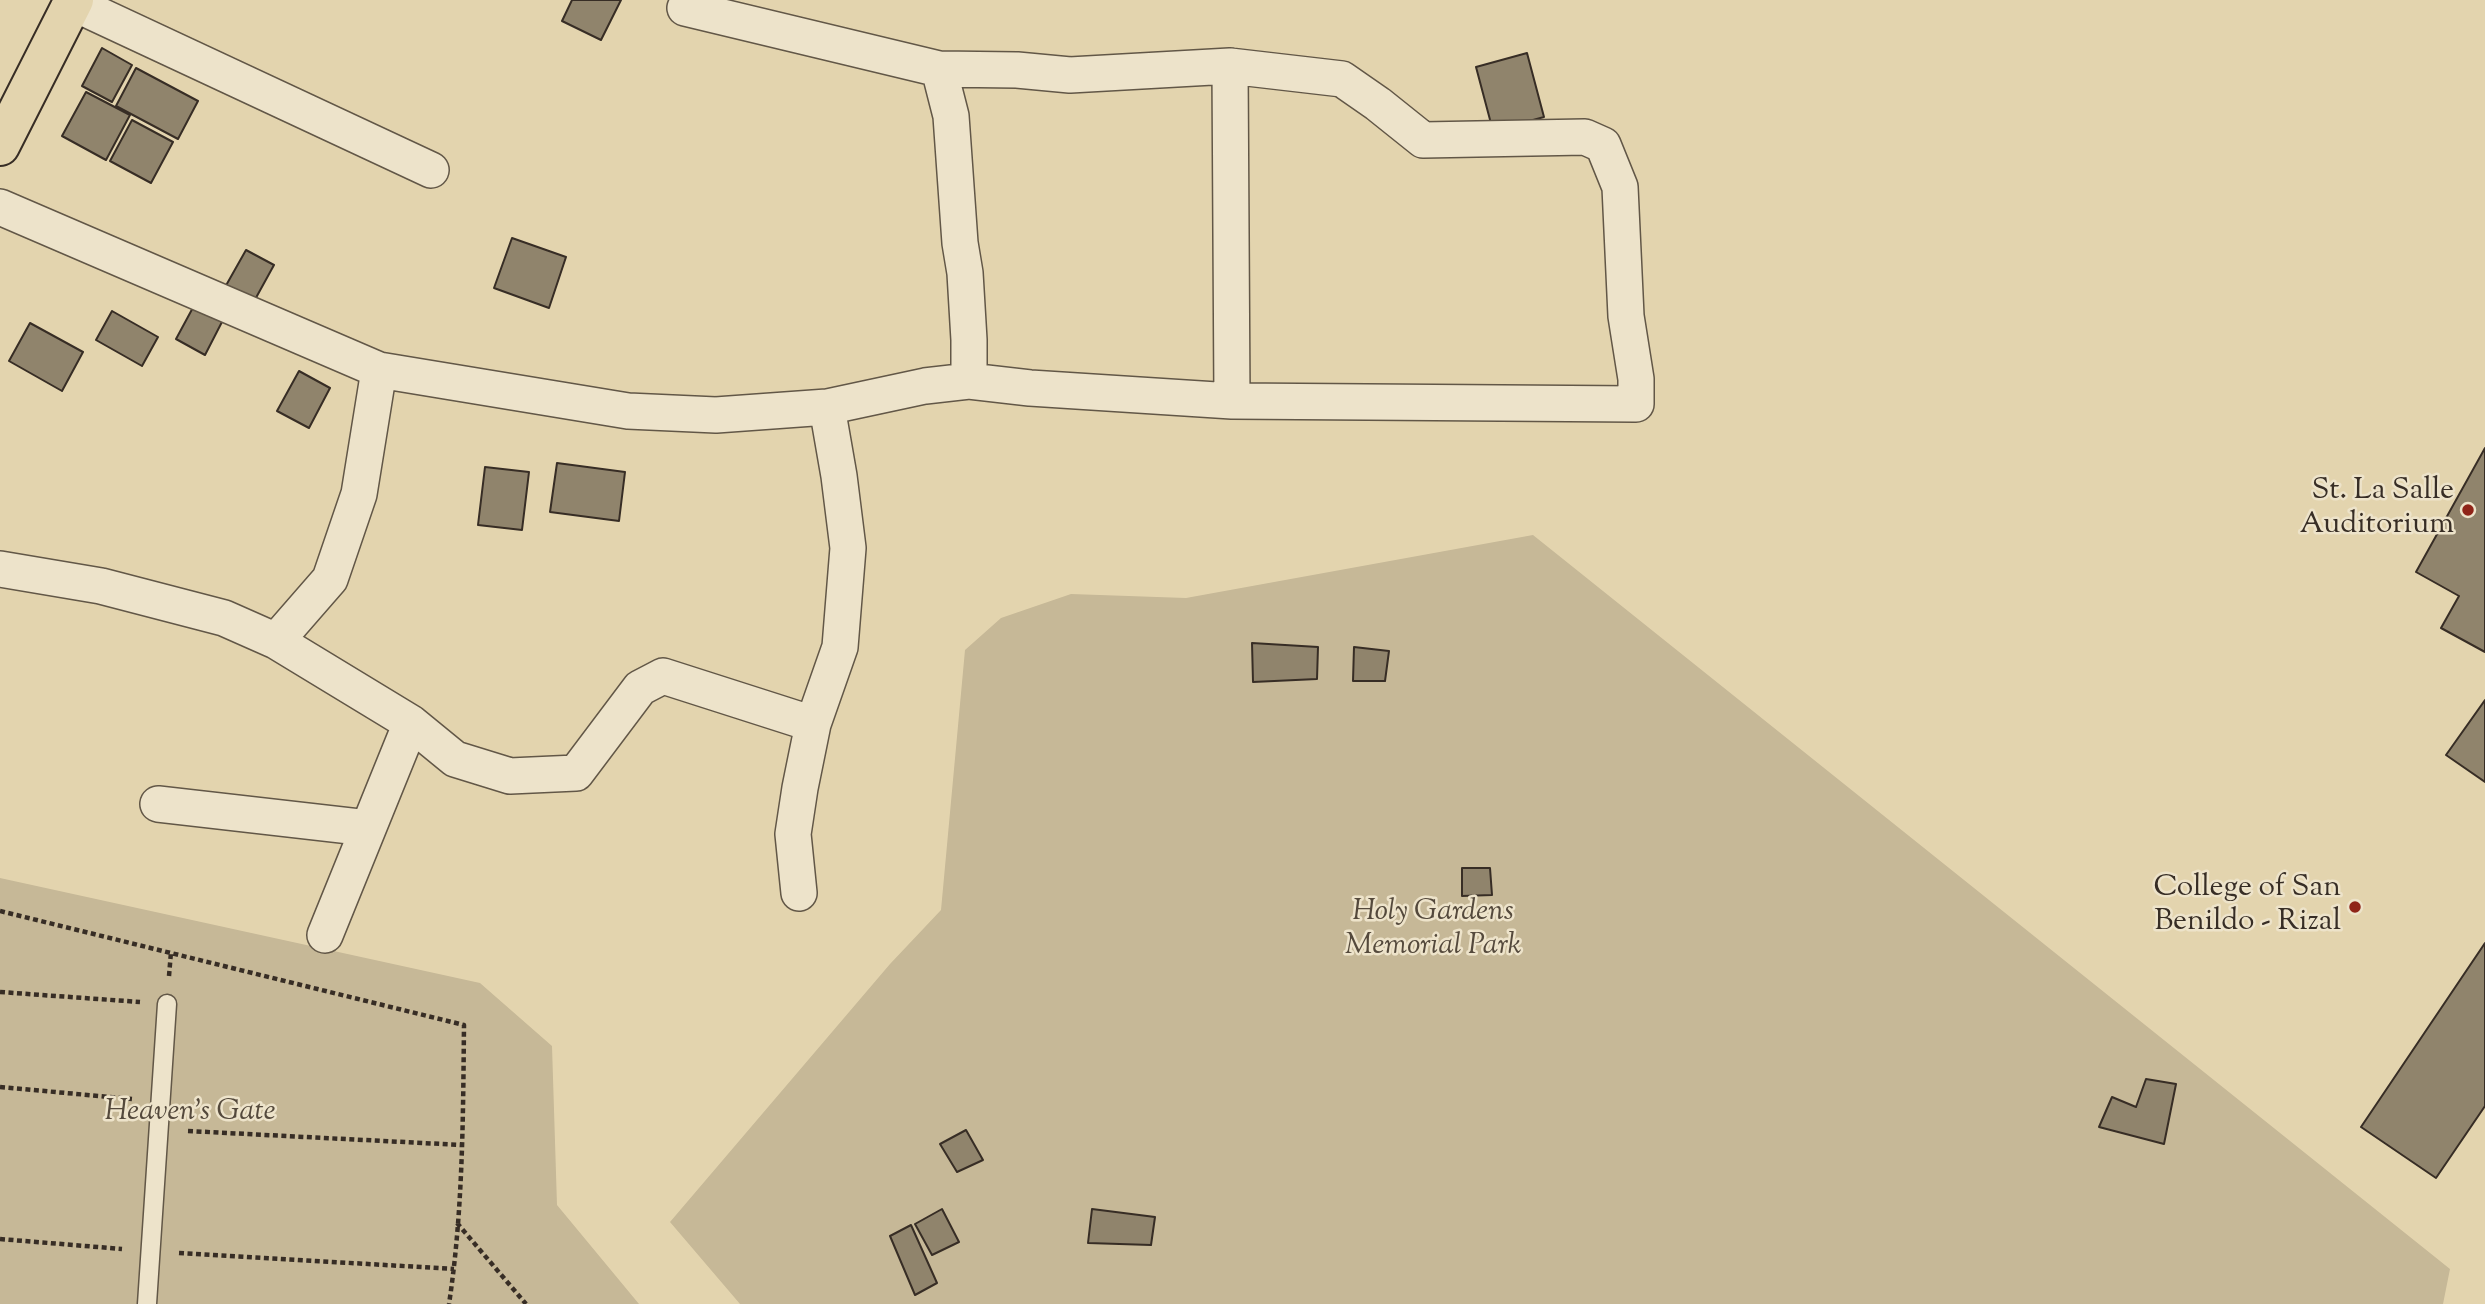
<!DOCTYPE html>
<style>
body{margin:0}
canvas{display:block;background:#e3d4ae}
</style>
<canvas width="2485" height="1304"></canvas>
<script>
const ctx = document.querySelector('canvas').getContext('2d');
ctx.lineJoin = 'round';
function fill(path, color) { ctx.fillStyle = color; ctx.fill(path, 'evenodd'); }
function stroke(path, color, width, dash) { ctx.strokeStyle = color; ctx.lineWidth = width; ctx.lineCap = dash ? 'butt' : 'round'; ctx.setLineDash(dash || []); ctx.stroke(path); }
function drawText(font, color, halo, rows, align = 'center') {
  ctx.font = font + ' "Sorts Mill Goudy",serif'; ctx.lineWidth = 5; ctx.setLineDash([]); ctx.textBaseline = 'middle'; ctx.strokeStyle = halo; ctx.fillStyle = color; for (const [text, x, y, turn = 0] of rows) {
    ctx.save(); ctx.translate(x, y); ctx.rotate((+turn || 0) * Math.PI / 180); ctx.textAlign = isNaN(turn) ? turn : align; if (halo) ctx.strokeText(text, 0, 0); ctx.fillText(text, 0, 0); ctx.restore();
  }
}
fill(new Path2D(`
 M1533,535L2450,1269L2443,1304H740L670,1222L890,964L941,910L965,650L1001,618L1071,594L1186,598Z
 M0,878L480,983L552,1046L557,1205L639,1304H0Z`), '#c6b897');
const building = new Path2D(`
 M572,0H621L601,40L562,21Z
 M102,48L132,65L112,102L82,86Z
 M1527,53L1544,117L1493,131L1476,67Z
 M136,68L198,101L178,139L116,106Z
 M86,92L130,115L106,160L62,136Z
 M132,120L173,142L151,183L110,161Z
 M512,238L566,257L549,308L494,288Z
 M246,250L274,265L252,305L224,289Z
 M196,302L224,318L205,355L176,339Z
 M112,311L158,337L142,366L96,340Z
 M30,323L83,352L62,391L9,361Z
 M299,371L330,388L309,428L277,411Z
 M2485,448V652L2441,628L2459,596L2416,572Z
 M557,463L625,472L619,521L550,512Z
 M485,467L529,472L522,530L478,525Z
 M1252,643L1318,647L1317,679L1253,682Z
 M1354,647L1389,651L1385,681H1353Z
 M2485,700V782L2446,755Z
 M1462,868H1490L1492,895L1462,896Z
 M2485,943V1106L2436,1178L2361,1127Z
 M2146,1079L2176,1084L2164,1144L2099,1127L2112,1097L2136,1107Z
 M966,1130L983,1160L957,1172L940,1144Z
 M942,1209L959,1242L932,1255L915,1224Z
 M1092,1209L1155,1217L1151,1245L1088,1243Z
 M911,1225L937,1283L915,1295L890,1236Z`);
fill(building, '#90846c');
stroke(building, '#372d25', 2);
const service = new Path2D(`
 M147,1304L167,1004`);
const minor = new Path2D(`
 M73,3L431,170
 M1230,66L1232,401
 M939,69L951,116L960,243L965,273L969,340V381
 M0,207L379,370L628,411L716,415L827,407L925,386L969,381L1030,388L1232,401L1636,404V379L1626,316L1620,187L1603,145L1585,137L1423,140L1378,104L1342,79L1230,66L1070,75L1017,70L939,69L685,8
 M0,569L101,586L224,618L276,641L411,723L455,759L510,776L576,773L640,688L663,676L813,724L840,647L848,548L839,476L827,407
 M276,641L330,579L359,494L379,370
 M158,804L368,828
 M799,893L793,834L800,788L813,724
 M325,935L411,723`);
const primary = new Path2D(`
 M0,146L74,0`);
stroke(service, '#625747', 21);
stroke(minor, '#625747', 38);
stroke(primary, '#372d25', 42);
stroke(new Path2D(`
 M0,911L464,1025C463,1118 463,1212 449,1304
 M169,976L171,952
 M0,992L140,1002
 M0,1087L132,1099
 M188,1131L462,1145
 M457,1223L526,1304
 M0,1239L122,1249
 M179,1253L454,1269`), '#372d25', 4.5, [5, 3.5]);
stroke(service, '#ede3ca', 18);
stroke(minor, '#ede3ca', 35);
stroke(primary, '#e3d4ae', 38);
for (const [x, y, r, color] of [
 [2468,510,7,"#8f2418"],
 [2355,907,7,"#8f2418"]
]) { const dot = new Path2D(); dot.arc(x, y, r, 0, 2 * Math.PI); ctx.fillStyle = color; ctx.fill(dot); stroke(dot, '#ede3ca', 2.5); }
drawText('30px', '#372d25', '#ede3ca', [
 ["St. La Salle",2454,493],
 ["Auditorium",2454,527],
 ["College of San",2341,890],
 ["Benildo - Rizal",2341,924]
], 'right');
drawText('italic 30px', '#54493c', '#ede3ca', [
 ["Holy Gardens",1433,914],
 ["Memorial Park",1433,948],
 ["Heaven's Gate",190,1114]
]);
</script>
